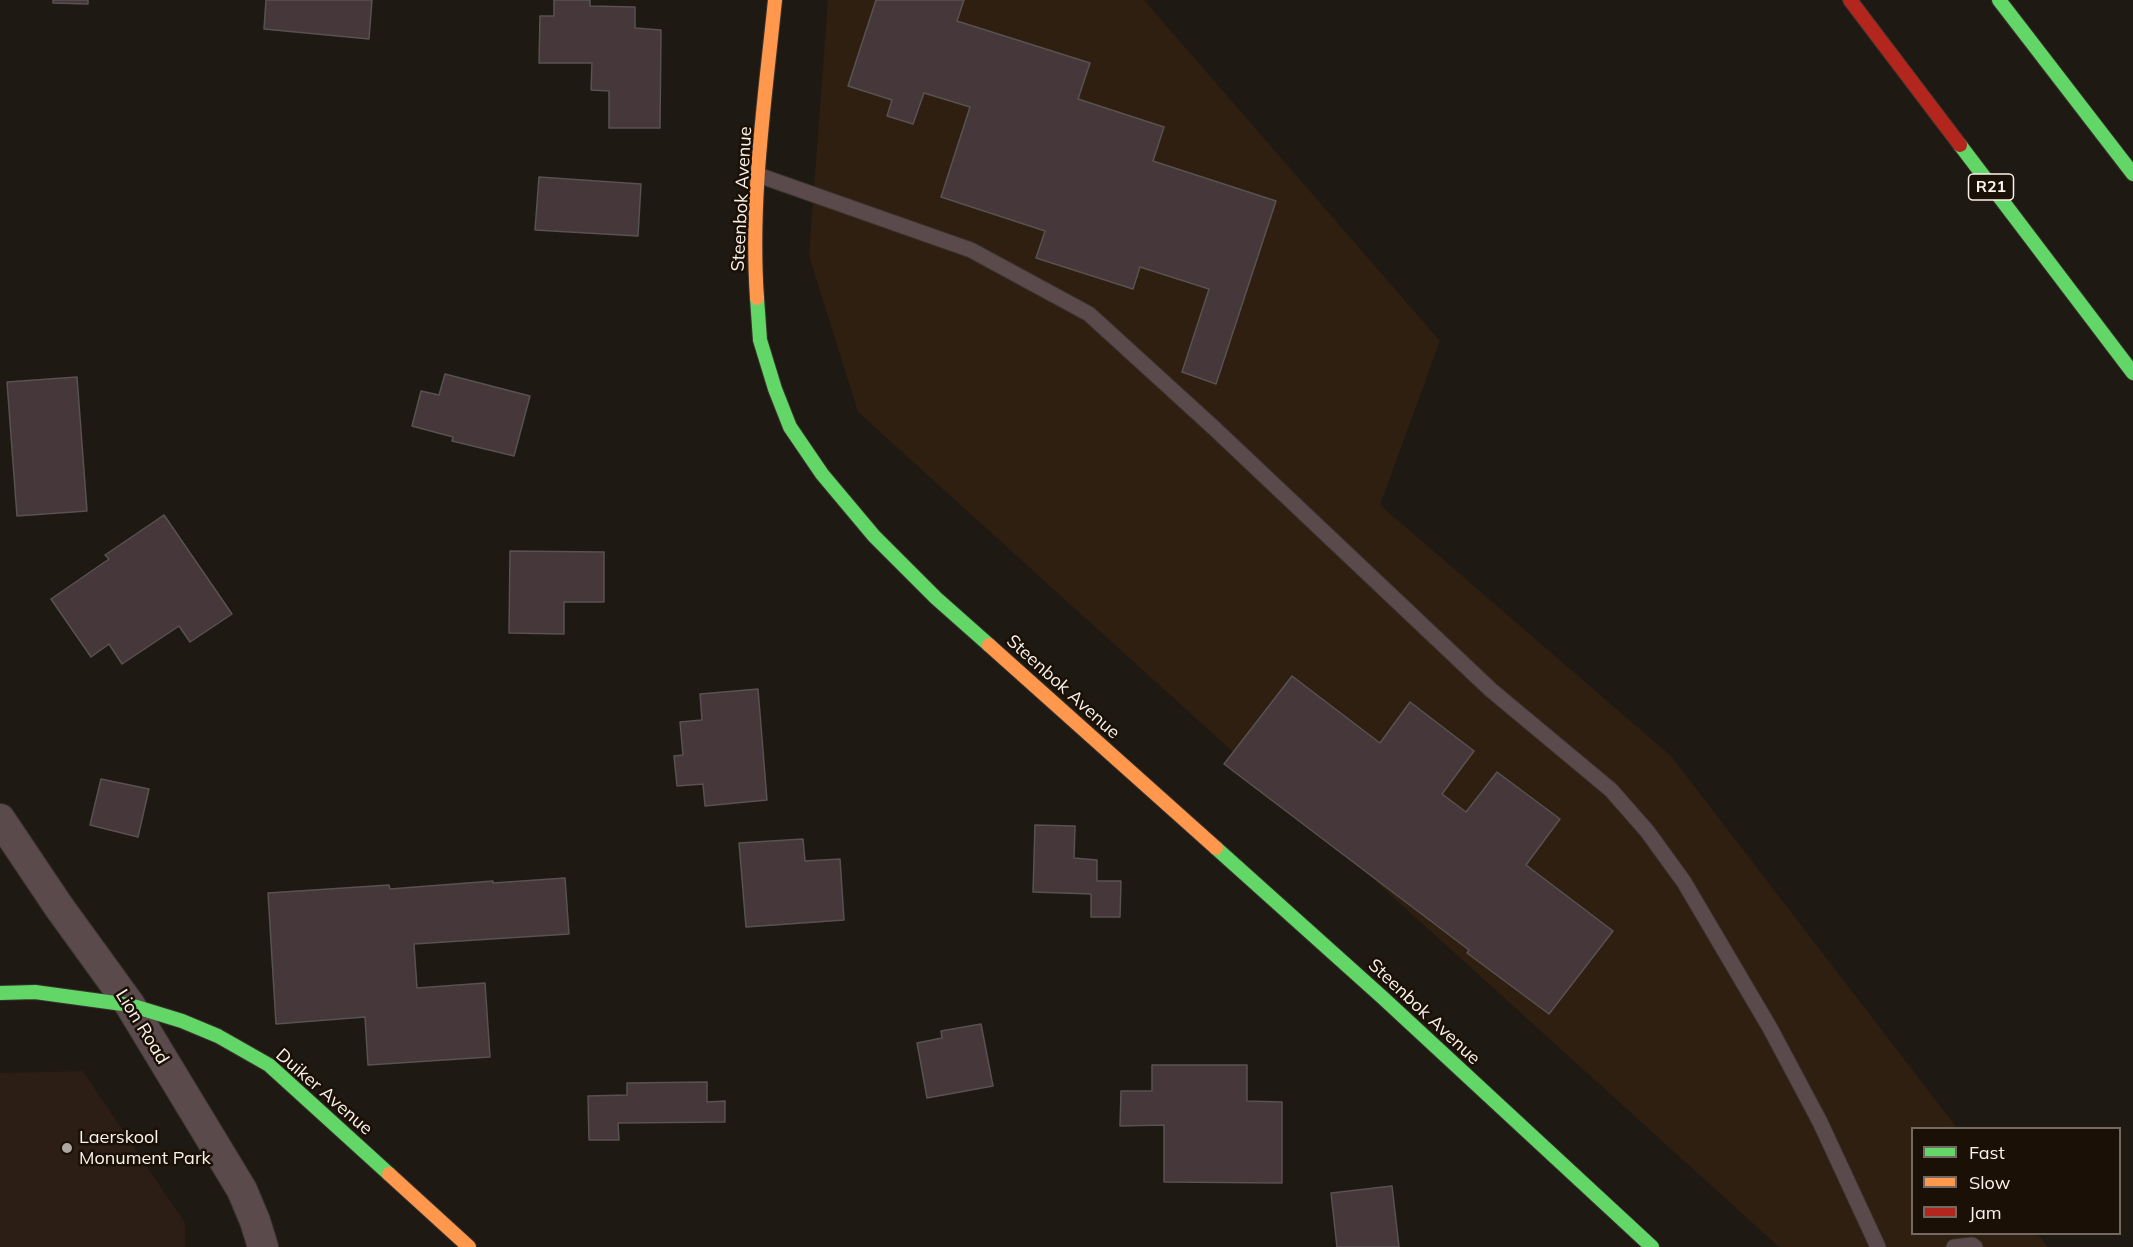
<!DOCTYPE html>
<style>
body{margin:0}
#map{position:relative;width:2133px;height:1247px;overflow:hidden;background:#1f1913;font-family:Mulish,sans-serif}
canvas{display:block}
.legend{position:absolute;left:1911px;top:1127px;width:210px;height:108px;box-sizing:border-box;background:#1a1006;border:2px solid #746a62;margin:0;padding:8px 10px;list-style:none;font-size:18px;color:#fbf2eb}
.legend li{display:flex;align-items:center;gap:12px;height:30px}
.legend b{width:30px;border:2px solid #746a62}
</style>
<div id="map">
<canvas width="2133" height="1247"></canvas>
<ul class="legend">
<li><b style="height:8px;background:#63d668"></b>Fast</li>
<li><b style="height:8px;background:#ff974d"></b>Slow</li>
<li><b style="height:8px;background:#b3261e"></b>Jam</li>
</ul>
</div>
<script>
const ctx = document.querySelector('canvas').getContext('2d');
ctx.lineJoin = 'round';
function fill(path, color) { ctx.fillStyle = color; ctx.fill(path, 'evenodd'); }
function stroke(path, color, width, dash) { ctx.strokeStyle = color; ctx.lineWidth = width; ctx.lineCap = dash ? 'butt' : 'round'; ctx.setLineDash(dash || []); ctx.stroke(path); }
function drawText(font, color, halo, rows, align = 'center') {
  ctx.font = font + ' Mulish,sans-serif'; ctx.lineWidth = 5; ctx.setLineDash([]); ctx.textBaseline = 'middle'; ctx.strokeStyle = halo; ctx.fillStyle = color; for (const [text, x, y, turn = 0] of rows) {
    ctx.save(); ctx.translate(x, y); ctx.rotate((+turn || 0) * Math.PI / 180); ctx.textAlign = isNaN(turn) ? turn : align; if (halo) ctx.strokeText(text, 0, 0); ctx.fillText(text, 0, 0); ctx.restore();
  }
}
fill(new Path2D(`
 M828,0H1144L1440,341L1380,505L1671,756L1957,1128H1912V1234H2038L2048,1247H1779L858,412L809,256Z`), '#2e1f10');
fill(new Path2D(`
 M83,1071L185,1223V1247H0V1073Z`), '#2c1d15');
const building = new Path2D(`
 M53,0H88V4L53,3Z
 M266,0H372L369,39L264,29Z
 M554,0H590V6L635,7V28L661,30L660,128H609V91L591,90L592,63H539L540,16H554Z
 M876,0H964L957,21L1090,63L1078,99L1164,127L1153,161L1276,201L1216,384L1182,372L1209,289L1140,267L1133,289L1036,258L1045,231L941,197L970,107L924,93L913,124L887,116L892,100L848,86Z
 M539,177L641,184L638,236L535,230Z
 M445,374L530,396L514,456L452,441L453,437L412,426L421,391L439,395Z
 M77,377L87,511L17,516L7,382Z
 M164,515L232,614L190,642L179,626L122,664L109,644L91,657L51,599L109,559L105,555Z
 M510,551L604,552V602H564V634L509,633Z
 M1292,676L1380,743L1410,702L1474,751L1442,794L1466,812L1497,772L1560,819L1526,865L1613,931L1549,1014L1467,953L1469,950L1224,764Z
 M758,689L767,800L705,806L703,784L677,786L674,756L683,755L680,722L702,720L700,694Z
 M101,779L149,789L138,837L90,825Z
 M1035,825L1075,826L1074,858L1097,860V881H1121L1120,917H1091V894L1033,892Z
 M803,839L805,861L840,859L844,920L746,927L739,843Z
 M565,878L569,934L414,944L417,988L485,983L490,1057L368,1065L365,1017L276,1024L268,893L389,885L390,889L493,881V883Z
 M981,1024L993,1086L927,1098L917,1043L942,1038L941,1031Z
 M1152,1065H1247V1101L1282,1102V1183L1164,1182V1125L1120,1126L1121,1091H1152Z
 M707,1082V1102L725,1101V1122L618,1123L619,1140H589L588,1096L627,1095V1083Z
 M1392,1186L1399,1247H1337L1331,1193Z`);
fill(building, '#46373a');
stroke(building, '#585251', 1.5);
const lane = new Path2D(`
 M758,175L971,250L1089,314L1214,428L1491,690L1611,790L1647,831L1684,882L1770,1028L1820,1122L1878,1247
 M1954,1247L1972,1245L1975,1247`);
const street = new Path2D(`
 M0,819L59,907L130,1005L242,1190L255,1221L263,1247`);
const fast = new Path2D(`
 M1999,0L2133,174
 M1960,145L2133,373
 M757,298L760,340L775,389L790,427L822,474L874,536L936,598L989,645
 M1216,848L1382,997L1652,1247
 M0,993L35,992L130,1005L182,1021L218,1036L269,1065L389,1174`);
const slow = new Path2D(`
 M757,298C750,199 765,99 775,0
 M989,645L1216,848
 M389,1174L469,1247`);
const jam = new Path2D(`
 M1850,0L1960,145`);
stroke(lane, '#39332e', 17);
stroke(street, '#39332e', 32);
stroke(fast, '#39332e', 16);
stroke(slow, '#39332e', 16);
stroke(jam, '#39332e', 16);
stroke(lane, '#5b4a4b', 15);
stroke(street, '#5b4a4b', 30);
stroke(fast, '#63d668', 14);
stroke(slow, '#ff974d', 14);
stroke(jam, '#b3261e', 14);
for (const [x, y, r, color] of [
 [67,1148,6,"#aea69f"]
]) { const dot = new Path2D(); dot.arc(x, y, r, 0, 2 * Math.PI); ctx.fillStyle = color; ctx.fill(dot); stroke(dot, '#1a1006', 2); }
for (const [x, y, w] of [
 [1991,187,45]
]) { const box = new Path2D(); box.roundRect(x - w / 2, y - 13, w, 26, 4.5); ctx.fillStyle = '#1a1006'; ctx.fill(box); stroke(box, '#fbf2eb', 1.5); }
drawText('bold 16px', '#fbf2eb', null, [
 ["R21",1991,187]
]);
drawText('18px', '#fbf2eb', '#1a1006', [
 ["Steenbok Avenue",742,199,-87],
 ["Steenbok Avenue",1063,687,42],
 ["Steenbok Avenue",1424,1012,43],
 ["Lion Road",142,1027,58],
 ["Duiker Avenue",324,1092,41]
]);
drawText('18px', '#fbf2eb', '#1a1006', [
 ["Laerskool",79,1138],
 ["Monument Park",79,1159]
], 'left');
</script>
